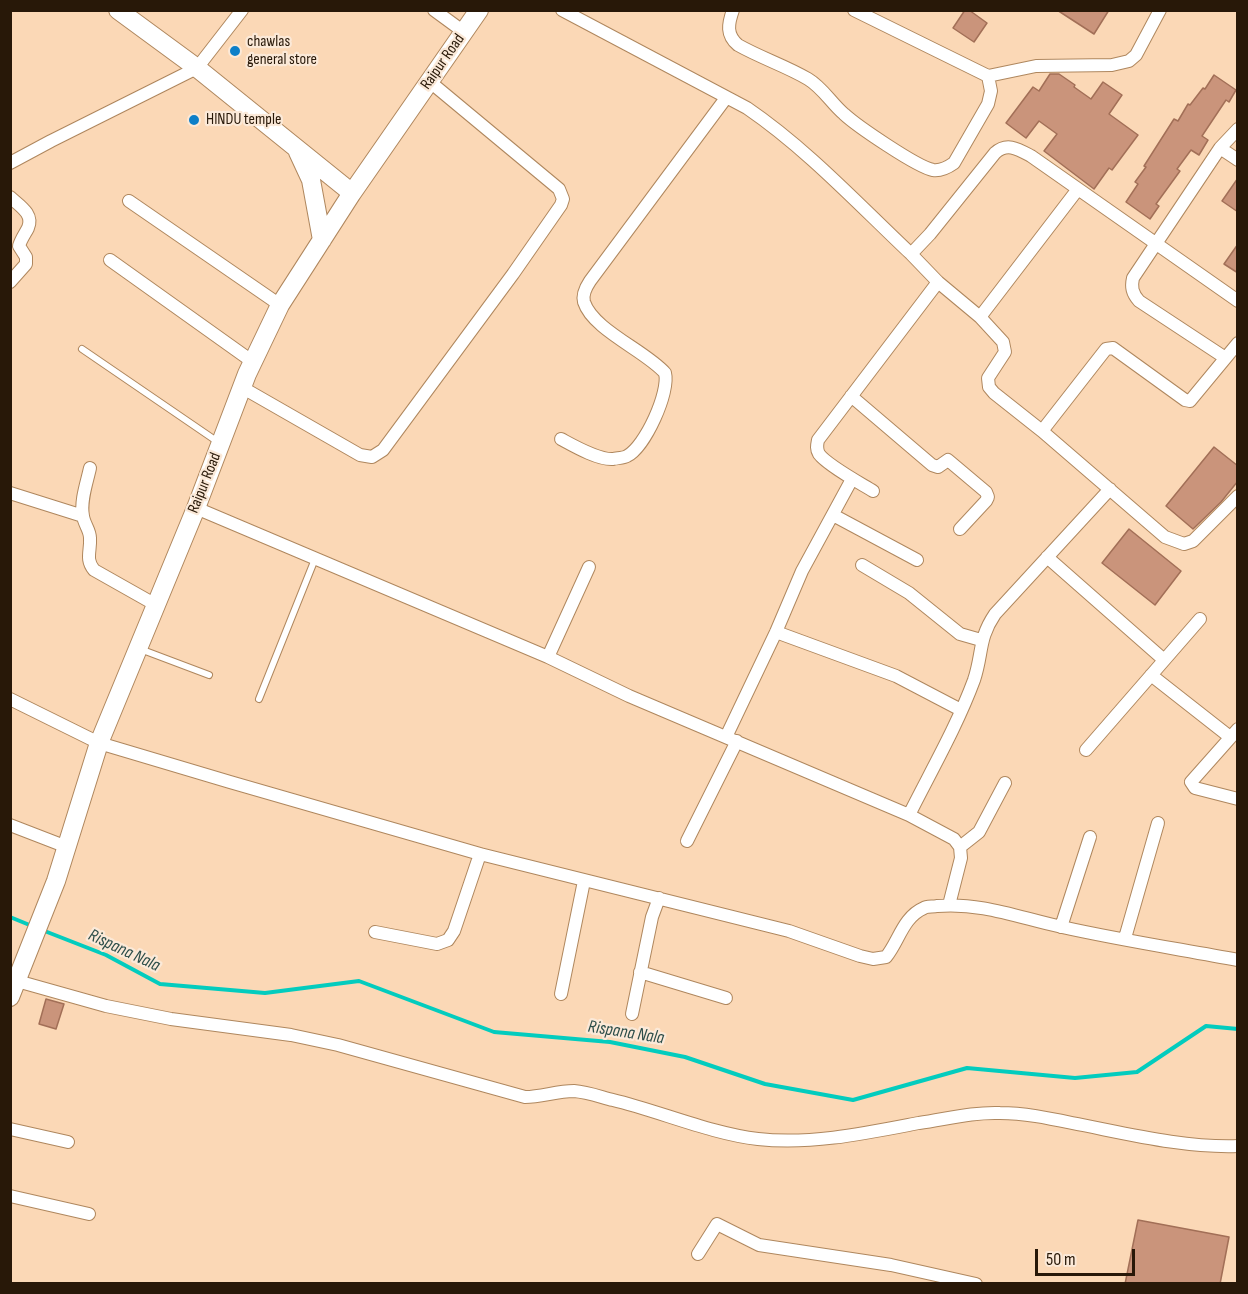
<!DOCTYPE html>
<style>
body{margin:0}
#map{position:relative;width:1248px;height:1294px;overflow:hidden;background:#fbd8b6;font-family:"Sofia Sans Condensed",sans-serif}
canvas{display:block}
.frame{position:absolute;inset:0;border:12px solid #281808;pointer-events:none}
.scale{position:absolute;left:1035px;top:1249px;width:100px;height:27px;box-sizing:border-box;border:3px solid #281808;border-top:0;padding-left:8px;font-size:18px;line-height:21px;white-space:nowrap;color:#281808;-webkit-text-stroke:4px #fbe9d8;paint-order:stroke}
</style>
<div id="map">
<canvas width="1248" height="1294"></canvas>
<div class="frame"></div>
<div class="scale">50 m</div>
</div>
<script>
const ctx = document.querySelector('canvas').getContext('2d');
ctx.lineJoin = 'round';
function stroke(path, color, width, dash) { ctx.strokeStyle = color; ctx.lineWidth = width; ctx.lineCap = dash ? 'butt' : 'round'; ctx.setLineDash(dash || []); ctx.stroke(path); }
function fill(path, color) { ctx.fillStyle = color; ctx.fill(path, 'evenodd'); }
function drawText(font, color, halo, rows, align = 'center') {
  ctx.font = font + ' "Sofia Sans Condensed",sans-serif'; ctx.lineWidth = 4.5; ctx.setLineDash([]); ctx.textBaseline = 'middle'; ctx.strokeStyle = halo; ctx.fillStyle = color; for (const [text, x, y, turn = 0] of rows) {
    ctx.save(); ctx.translate(x, y); ctx.rotate((+turn || 0) * Math.PI / 180); ctx.textAlign = isNaN(turn) ? turn : align; if (halo) ctx.strokeText(text, 0, 0); ctx.fillText(text, 0, 0); ctx.restore();
  }
}
stroke(new Path2D(`
 M10,917L32,926
 M42,930L106,955L160,984L265,993L359,981L494,1032L610,1042L685,1057L765,1084L853,1100L967,1068L1075,1078L1137,1072L1206,1026L1238,1029`), '#03ccbe', 4);
const building = new Path2D(`
 M965,10H969L987,23L974,42L953,28Z
 M1057,10H1109L1094,34Z
 M1050,74H1059L1075,85L1074,87L1091,99L1103,82L1122,95L1109,114L1138,135L1112,170L1109,168L1094,189L1044,151L1057,134L1039,121L1026,138L1006,123L1033,87L1039,91Z
 M1214,75L1236,90L1229,102L1226,100L1202,136L1208,140L1199,155L1191,150L1177,169L1180,171L1156,204L1159,206L1150,219L1126,202L1138,184L1135,182L1146,167L1144,166L1174,119L1178,121L1188,104L1190,105L1203,88L1205,89Z
 M1238,178V212L1222,201Z
 M1238,244V273L1224,264Z
 M1214,447L1238,466V481L1221,502L1193,529L1166,506Z
 M1129,529L1181,571L1155,605L1102,563Z
 M46,999L64,1004L56,1029L39,1024Z
 M1138,1220L1229,1237L1220,1284H1125Z`);
fill(building, '#ca947b');
stroke(building, '#a26f57', 1.5);
const lane = new Path2D(`
 M82,349L218,442
 M140,649L209,675
 M259,699L315,559`);
const street = new Path2D(`
 M434,10L464,32
 M562,10L747,108C807,149 858,204 911,254L930,234L995,153C1007,142 1018,149 1031,156L1238,301
 M733,10C728,24 726,35 738,45C761,58 786,66 808,79C823,88 831,103 844,114C857,126 917,167 933,170C941,171 947,168 954,163L988,104L991,91L988,76L854,10
 M988,76L1036,66L1112,65L1129,61L1136,55L1160,10
 M1220,148L1238,160
 M10,163L51,141L197,68L242,10
 M10,197C20,206 34,214 28,228C25,234 21,239 19,246L26,257V264L10,282
 M129,201L280,305
 M911,254L938,282L980,317L1003,342L1005,352L988,378L989,387L994,393L1042,431L1165,537L1184,544L1193,541L1238,496
 M110,260L253,362
 M980,317L1078,189
 M1224,357L1139,301C1132,293 1131,287 1133,278L1220,148L1238,129
 M243,388L360,455L372,457L383,450L513,274L561,205L563,199L559,189L429,81
 M851,396L932,465L938,467L948,460L986,492L988,497L986,501L960,529
 M1042,431L1106,349L1113,348L1185,400L1190,401L1238,343
 M561,439C574,446 598,460 613,459C617,458 624,458 627,456C645,447 670,392 665,373C646,351 593,330 584,302C582,295 586,287 590,281L726,98
 M90,468C87,482 80,501 83,516C84,524 90,530 90,538C91,551 85,559 94,570L156,605
 M873,491C860,483 827,465 819,454C816,449 817,445 818,440L938,282
 M10,493L83,516
 M196,508L548,657L629,696L909,815L954,839L960,847L961,858L949,905
 M833,515L917,560
 M1047,557L1163,659
 M862,565L909,593L960,634L981,640
 M776,632L896,676L961,710
 M548,657L589,567
 M1151,675L1230,737
 M10,699L99,743L230,782L480,854L789,931L860,956L873,959L886,957C899,941 903,917 924,908C927,906 933,907 937,906C981,902 1020,918 1062,927C1120,940 1179,949 1238,960
 M1238,729L1191,782L1195,788L1238,799
 M726,737L776,632L802,571L852,479
 M1086,750L1200,619
 M909,815C931,771 957,726 974,680C983,653 978,639 995,614L1110,489
 M10,825L67,847
 M687,841L737,741
 M960,847L979,832L1005,783
 M1061,927L1090,837
 M375,932L437,944L448,940L454,931L480,854
 M1125,938L1158,823
 M640,972L726,998
 M17,981L106,1006L171,1019L291,1035L338,1045L525,1097C542,1097 556,1091 574,1091C587,1092 601,1097 613,1100C659,1111 712,1134 758,1139C811,1145 867,1133 919,1123C947,1119 972,1112 1000,1113C1024,1113 1048,1118 1072,1123C1125,1133 1183,1148 1238,1146
 M561,994L584,881
 M632,1014L652,917L659,898
 M10,1129L68,1142
 M10,1196L89,1214
 M698,1254L717,1224L759,1245L891,1265L976,1284`);
const secondary = new Path2D(`
 M118,10L197,68L352,193
 M298,152L311,180L322,240
 M10,997L56,881L99,743L196,508L247,374L280,305L352,193L479,10`);
stroke(lane, '#af875e', 8);
stroke(street, '#af875e', 14);
stroke(secondary, '#af875e', 20);
stroke(lane, '#fff', 6);
stroke(street, '#fff', 12);
stroke(secondary, '#fff', 18);
for (const [x, y, r, color] of [
 [235,51,6,"#0d7fc8"],
 [194,120,6,"#0d7fc8"]
]) { const dot = new Path2D(); dot.arc(x, y, r, 0, 2 * Math.PI); ctx.fillStyle = color; ctx.fill(dot); stroke(dot, '#fbe9d8', 2); }
drawText('16px', '#281808', '#fbe9d8', [
 ["chawlas",247,42],
 ["general store",247,60],
 ["HINDU temple",206,120]
], 'left');
drawText('16px', '#281808', '#fbe9d8', [
 ["Raipur Road",443,62,-55],
 ["Raipur Road",205,483,-68]
]);
drawText('italic 18px', '#2c4d49', '#fbe9d8', [
 ["Rispana Nala",124,951,25],
 ["Rispana Nala",626,1033,9]
]);
</script>
